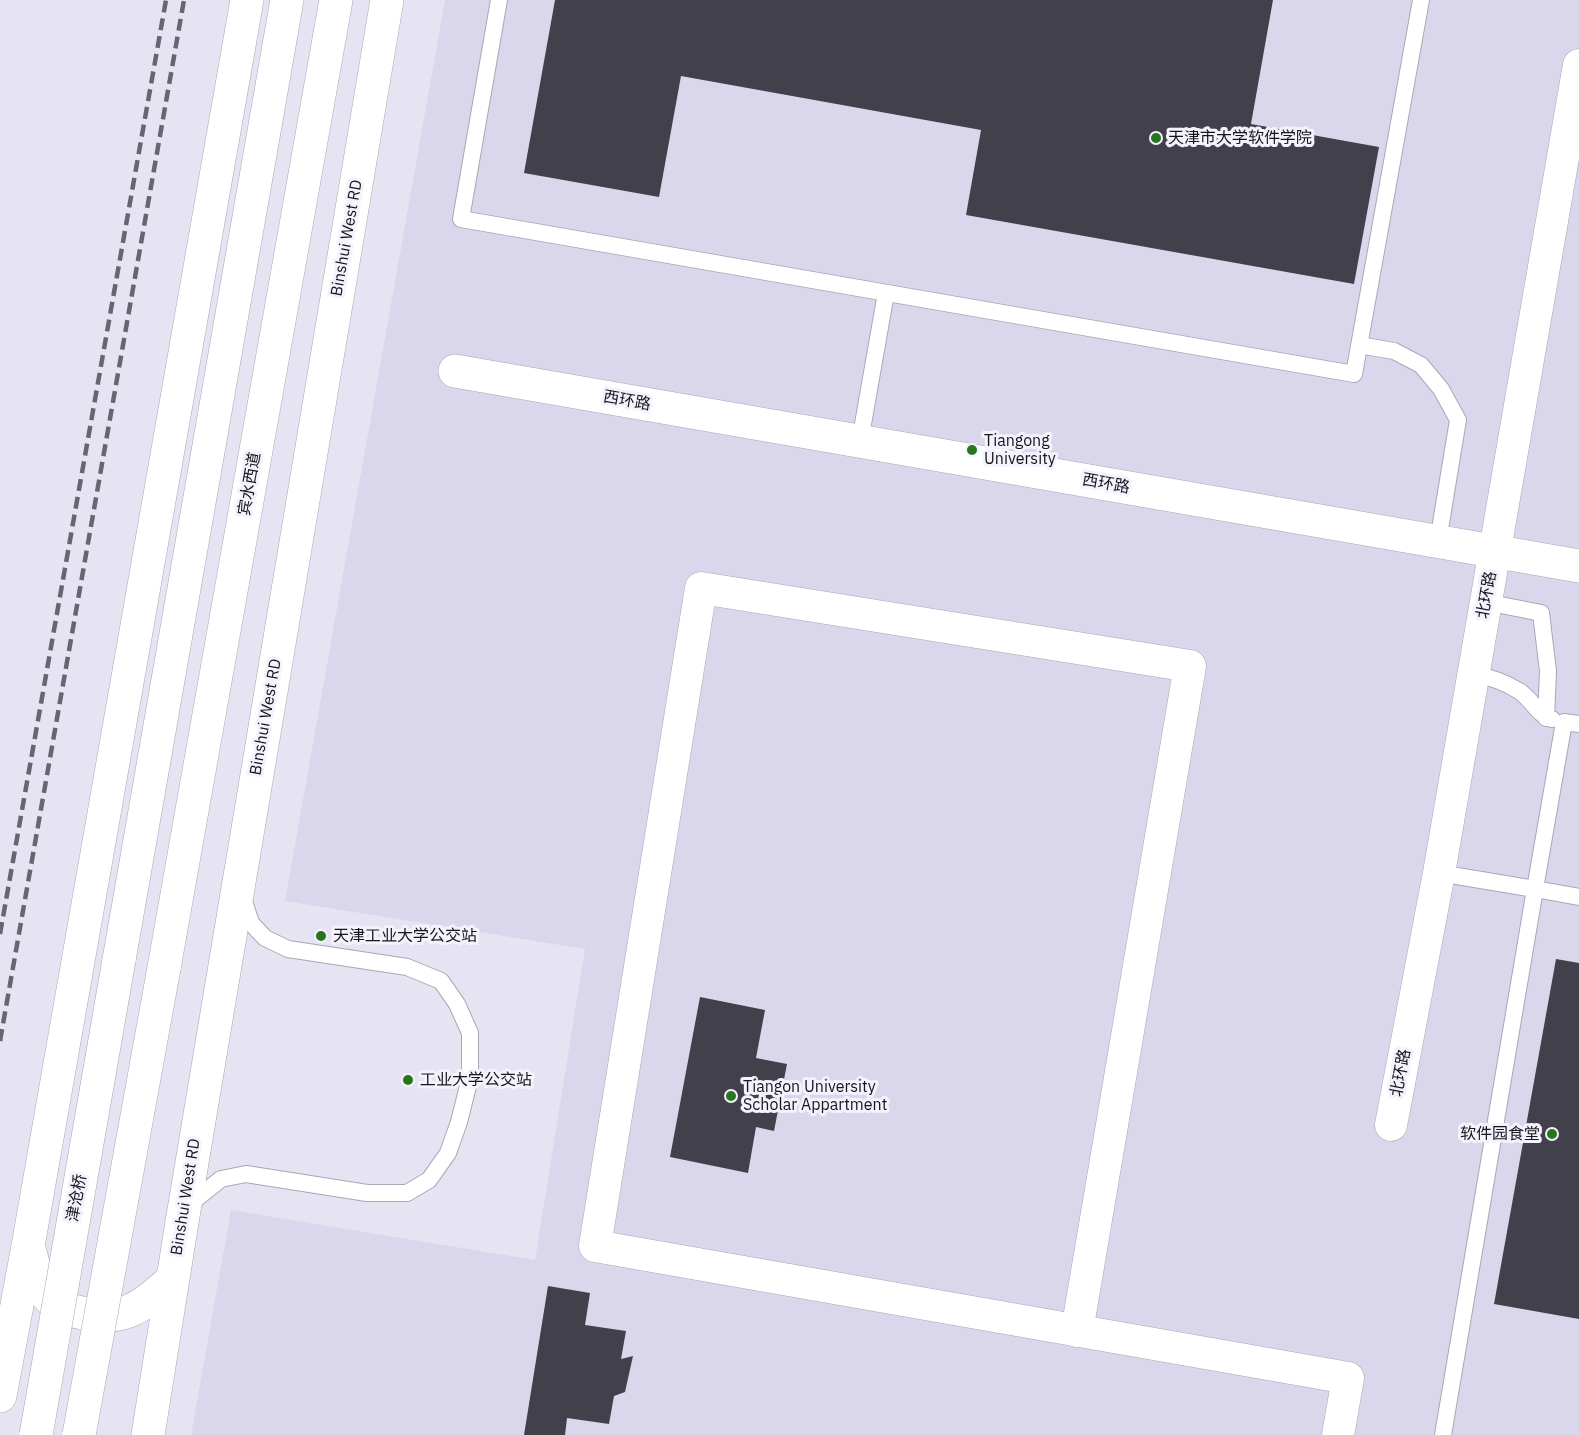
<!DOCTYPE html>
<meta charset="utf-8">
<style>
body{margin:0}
canvas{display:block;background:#e6e4f2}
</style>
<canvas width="1579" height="1435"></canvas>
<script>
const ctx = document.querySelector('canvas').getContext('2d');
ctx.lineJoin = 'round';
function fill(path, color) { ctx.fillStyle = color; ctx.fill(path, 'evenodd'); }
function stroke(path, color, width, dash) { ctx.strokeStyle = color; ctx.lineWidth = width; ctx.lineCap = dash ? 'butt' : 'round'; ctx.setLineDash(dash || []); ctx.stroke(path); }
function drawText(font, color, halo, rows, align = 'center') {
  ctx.font = font + ' "IBM Plex Sans","Noto Sans SC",sans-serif'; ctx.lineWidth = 6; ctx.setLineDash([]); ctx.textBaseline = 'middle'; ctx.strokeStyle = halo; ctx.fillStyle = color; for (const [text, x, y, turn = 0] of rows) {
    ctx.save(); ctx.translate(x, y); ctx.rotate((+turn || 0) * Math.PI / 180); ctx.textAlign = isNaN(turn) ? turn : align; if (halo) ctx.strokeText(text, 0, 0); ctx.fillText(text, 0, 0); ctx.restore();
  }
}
fill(new Path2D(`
 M445,0H1579V1435H191L231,1210L535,1260L585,949L285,901Z`), '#dad7ec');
fill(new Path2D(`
 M555,0H1273L1251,124L1379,147L1354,284L966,215L981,130L681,76L659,197L524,173Z
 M1556,959L1579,963V1319L1494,1304Z
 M700,997L765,1010L756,1058L787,1064L774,1131L756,1127L748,1173L670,1157Z
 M548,1286L590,1293L585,1325L626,1331L621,1359L633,1356L625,1392L614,1396L609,1424L567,1418L565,1435H524Z`), '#41404b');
const lane = new Path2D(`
 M499,0L461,219L1354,374L1421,0
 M1359,345L1394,351L1421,365L1441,389L1458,420L1438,541
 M860,441L886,293
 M1486,602L1541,613L1548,671L1546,718
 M1474,674C1490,677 1505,682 1519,691C1531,698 1538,716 1552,719
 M1579,724L1564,722L1535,889L1579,897
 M1439,873L1535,889L1443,1435
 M190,1209L196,1199L221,1179L246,1174L367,1193H407L429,1180L448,1153L459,1122L470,1078V1033L457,1004L441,981L407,967L288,949L265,938L251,923L243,898`);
const street = new Path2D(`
 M1391,1125L1439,873L1579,65
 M1077,1331L1190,666L701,588L595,1246L1348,1378L1338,1435`);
const secondary = new Path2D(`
 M455,371L1579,566
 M119,960L287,0
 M164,968L336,0
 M28,1246C33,1262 39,1289 52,1301C59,1307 73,1311 82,1313C125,1322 143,1306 173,1279
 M0,1396L28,1246L247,0
 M148,1435L182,1222L387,0`);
stroke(lane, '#a9a7b5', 18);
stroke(street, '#a9a7b5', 33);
stroke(secondary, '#a9a7b5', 34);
stroke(lane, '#fff', 16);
stroke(street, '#fff', 32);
stroke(secondary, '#fff', 33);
stroke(new Path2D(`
 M0,934L166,0
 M0,1041L184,0`), '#67656e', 4.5, [12, 6]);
const secondaryBridge = new Path2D(`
 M36,1435L119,960
 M79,1435L164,968`);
stroke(secondaryBridge, '#a9a7b5', 34, []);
stroke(secondaryBridge, '#fff', 33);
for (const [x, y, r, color] of [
 [1156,138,6,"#27761e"],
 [972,450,6,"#27761e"],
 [321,936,6,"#27761e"],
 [408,1080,6,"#27761e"],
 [731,1096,6,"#27761e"],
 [1552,1134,6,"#27761e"]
]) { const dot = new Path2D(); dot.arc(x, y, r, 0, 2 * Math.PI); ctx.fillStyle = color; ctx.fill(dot); stroke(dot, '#f3f2fd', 2); }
drawText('16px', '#16151a', '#f3f2fd', [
 ["天津市大学软件学院",1168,138],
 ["Tiangong",984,441],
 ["University",984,459],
 ["天津工业大学公交站",333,936],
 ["工业大学公交站",420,1080],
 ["Tiangon University",743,1087],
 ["Scholar Appartment",743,1105],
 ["软件园食堂",1540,1134,"right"]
], 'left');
drawText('16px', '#16151a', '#f3f2fd', [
 ["Binshui West RD",347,238,-80],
 ["西环路",627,401,10],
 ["宾水西道",250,484,-80],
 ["西环路",1106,484,10],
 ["北环路",1487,595,-80],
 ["Binshui West RD",266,717,-80],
 ["北环路",1401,1073,-79],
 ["Binshui West RD",186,1197,-81],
 ["津沧桥",77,1198,-80]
]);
</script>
